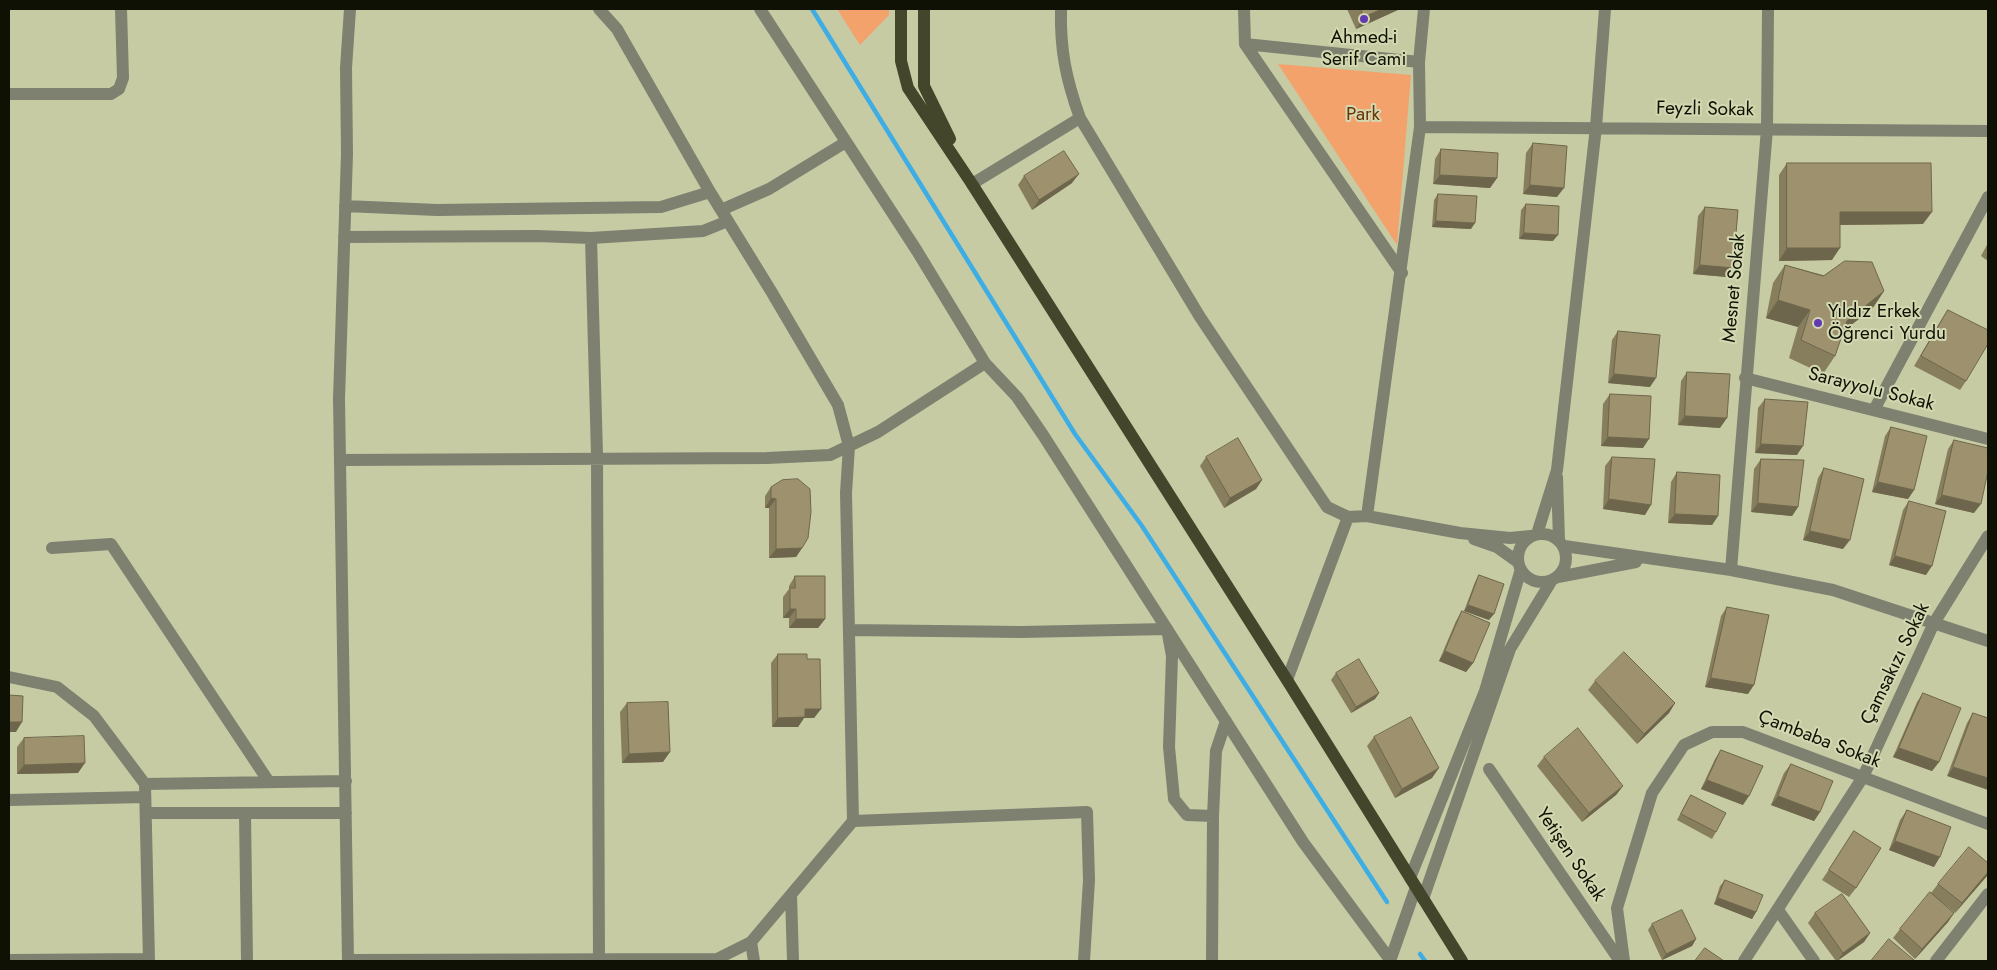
<!DOCTYPE html>
<meta charset="utf-8">
<style>
body{margin:0}
#map{position:relative;width:1997px;height:970px;overflow:hidden;background:#c6cba4;font-family:Jost,sans-serif}
canvas{display:block}
.frame{position:absolute;inset:0;border:10px solid #0f1104;pointer-events:none}
</style>
<div id="map">
<canvas width="1997" height="970"></canvas>
<div class="frame"></div>
</div>
<script>
const ctx = document.querySelector('canvas').getContext('2d');
ctx.lineJoin = 'round';
function fill(path, color) { ctx.fillStyle = color; ctx.fill(path, 'evenodd'); }
function stroke(path, color, width, dash) { ctx.strokeStyle = color; ctx.lineWidth = width; ctx.lineCap = dash ? 'butt' : 'round'; ctx.setLineDash(dash || []); ctx.stroke(path); }
function drawText(font, color, halo, rows, align = 'center') {
  ctx.font = font + ' Jost,sans-serif'; ctx.lineWidth = 4; ctx.setLineDash([]); ctx.textBaseline = 'middle'; ctx.strokeStyle = halo; ctx.fillStyle = color; for (const [text, x, y, turn = 0] of rows) {
    ctx.save(); ctx.translate(x, y); ctx.rotate((+turn || 0) * Math.PI / 180); ctx.textAlign = isNaN(turn) ? turn : align; if (halo) ctx.strokeText(text, 0, 0); ctx.fillText(text, 0, 0); ctx.restore();
  }
}
fill(new Path2D(`
 M837,9H889V15L860,45Z
 M1278,64L1411,75L1397,245Z`), '#f3a26c');
stroke(new Path2D(`
 M812,9L1075,434L1142,526L1387,902
 M1420,954L1425,961`), '#3eade3', 4.5);
stroke(new Path2D(`
 M760,9L917,251L985,363L1017,397L1043,435L1303,842L1391,961
 M1061,9C1060,50 1066,79 1080,118L1200,317L1327,507L1348,517L1367,516L1460,533L1510,538L1531,536
 M1244,9L1245,44L1402,273
 M1245,44L1419,62
 M9,94H111L119,89L123,78L121,9
 M1420,127L1988,131
 M972,184L1080,118
 M345,206L437,210L661,207L710,192
 M721,210L769,189L846,142
 M344,237L537,236L591,238L703,231L728,221
 M591,238L597,455L599,961
 M1745,378L1988,439
 M1874,410L1988,197
 M340,460L767,458L830,455L878,432L985,363
 M1557,477L1559,540
 M1367,516L1420,127L1419,62L1424,9
 M1518 558a24 24 0 1 1 48 0a24 24 0 1 1-48 0Z
 M1537,534L1557,470L1596,127L1605,9
 M1474,539L1497,547L1518,562
 M1564,546L1731,570L1833,590L1988,641
 M52,548L111,544L269,782
 M1731,570L1767,129L1768,9
 M1558,577L1636,562
 M850,630L1021,632L1167,629L1172,656L1169,747L1174,799L1187,815L1213,816
 M9,677L57,687L94,716L145,784L149,961
 M1287,680L1348,517
 M1489,769L1620,961
 M145,784L346,781
 M9,800L145,797
 M146,813H346
 M245,813L247,961
 M853,821L1087,812L1089,880L1084,961
 M1410,878L1485,691L1521,569
 M791,895L793,961
 M1423,899L1510,649L1552,580
 M1778,910L1814,961
 M751,942L754,961
 M9,960L149,959
 M348,960L717,959L751,942L853,821L846,493L849,446L838,405L771,291L710,192L617,29L599,9
 M348,961L339,399L347,154L346,68L350,9
 M1212,961L1213,816L1216,751L1226,721
 M1390,961L1416,887
 M1624,961L1617,908L1652,793L1684,745L1712,732H1743L1988,824
 M1744,961L1863,777L1934,623L1988,536
 M1936,961L1988,894`), '#7e8070', 12);
stroke(new Path2D(`
 M901,9V61L908,88L972,184L1287,680L1462,961
 M924,9V86L950,139`), '#43462a', 12);
fill(new Path2D(`
 M1347,9H1400L1356,29Z
 M1533,143L1557,197L1523,194L1526,153Z
 M1441,149L1497,178L1490,188L1433,184L1435,159Z
 M1787,163L1923,224L1840,225L1832,260L1779,261V175Z
 M1024,176L1072,183L1032,210L1018,185Z
 M1438,194L1471,229L1432,227L1434,200Z
 M1526,204L1553,241L1519,239L1521,210Z
 M1705,207L1733,268L1727,277L1693,274L1698,216Z
 M1988,243V261L1981,256Z
 M1785,265L1884,291L1872,309L1843,331L1835,356L1823,374L1789,358L1798,327L1766,318L1773,283Z
 M1948,310L1966,381L1960,390L1914,366L1942,319Z
 M1618,331L1650,387L1608,383L1612,340Z
 M1687,372L1720,428L1678,425L1681,381Z
 M1610,394L1643,448L1601,446L1603,404Z
 M1765,399L1797,455L1755,453L1758,408Z
 M1891,427L1914,490L1908,499L1872,492L1885,436Z
 M1954,440L1974,513L1935,504L1948,449Z
 M1206,457L1262,480L1256,489L1224,508L1200,466Z
 M1612,457L1645,515L1603,509L1605,466Z
 M1761,459L1798,507L1792,516L1751,512L1754,469Z
 M1824,468L1843,549L1803,540L1818,478Z
 M1677,472L1718,516L1712,525L1668,523L1671,482Z
 M771,487L802,548L796,557L769,558V508H765V496Z
 M1909,501L1926,575L1889,565L1903,510Z
 M1479,575L1489,620L1464,611L1475,582Z
 M795,576L825,619L818,628H789V618H783V597L789,589V586Z
 M1727,607L1748,694L1705,687L1721,616Z
 M1462,611L1473,663L1466,672L1439,661L1456,621Z
 M778,654L807,659L821,709L814,718H804L798,727H772L771,663Z
 M1336,673L1379,693L1375,699L1351,713L1331,680Z
 M1595,681L1675,703L1669,713L1637,744L1588,690Z
 M1923,693L1939,762L1932,771L1893,757L1917,702Z
 M627,703L663,762L622,763L620,712Z
 M1973,713L1988,718L1947,776L1967,723Z
 M1374,737L1432,778L1395,798L1367,746Z
 M24,738L78,773L17,774V747Z
 M1721,750L1743,805L1701,789L1715,759Z
 M1544,757L1623,786L1616,795L1582,822L1537,766Z
 M1791,764L1820,812L1814,821L1771,805L1784,773Z
 M1691,795L1716,832L1712,839L1677,820L1687,801Z
 M1907,810L1934,867L1889,850L1900,820Z
 M1854,831L1856,888L1849,897L1822,880Z
 M1987,876L1955,913L1941,901L1954,913L1948,922L1915,959L1893,938L1900,929L1931,893L1938,884Z
 M1725,880L1756,912L1752,919L1714,904L1720,886Z
 M1815,913L1870,933L1864,942L1837,961H1836L1808,923Z
 M1652,924L1696,939L1692,946L1662,960L1648,930Z`), '#877e5e');
fill(new Path2D(`
 M1382,9H1400L1356,29L1364,17Z
 M1079,174L1072,183L1032,210L1039,200Z
 M1440,175L1497,178L1490,188L1433,184Z
 M1530,185L1564,188L1557,197L1523,194Z
 M1840,212H1932L1923,224L1831,225Z
 M1436,221L1475,223L1471,229L1432,227Z
 M1524,233L1558,235L1553,241L1519,239Z
 M1787,248H1840L1832,260L1779,261Z
 M1700,265L1733,268L1727,277L1693,274Z
 M1884,291L1872,309L1834,338L1847,321Z
 M1778,300L1810,310L1798,327L1766,318Z
 M1614,374L1656,378L1650,387L1608,383Z
 M1685,416L1727,418L1720,428L1678,425Z
 M1608,437L1649,439L1643,448L1601,446Z
 M1761,444L1803,446L1797,455L1755,453Z
 M1262,480L1256,489L1224,508L1230,498Z
 M1878,482L1914,490L1908,499L1872,492Z
 M1942,495L1981,504L1974,513L1935,504Z
 M771,498L776,499L769,508H765Z
 M1609,499L1651,505L1645,515L1603,509Z
 M1758,503L1798,507L1792,516L1751,512Z
 M1675,514L1718,516L1712,525L1668,523Z
 M1810,531L1850,540L1843,549L1803,540Z
 M802,548L796,557L769,558L776,549Z
 M1895,556L1932,566L1926,575L1889,565Z
 M1468,605L1494,614L1489,620L1464,611Z
 M790,609H796L789,618H783Z
 M796,619H825L818,628H789Z
 M1445,651L1473,663L1466,672L1439,661Z
 M1711,678L1754,685L1748,694L1705,687Z
 M1379,693L1375,699L1351,713L1356,707Z
 M1675,703L1669,713L1637,744L1644,734Z
 M805,709H821L814,718H804L798,727H772L778,718Z
 M9,722H22L16,732H9Z
 M1899,748L1939,762L1932,771L1893,757Z
 M670,752L663,762L622,763L629,754Z
 M85,763L78,773L17,774L24,765Z
 M1953,767L1988,778V790L1947,776Z
 M1439,768L1432,778L1395,798L1402,789Z
 M1707,780L1749,796L1743,805L1701,789Z
 M1623,786L1616,795L1582,822L1589,813Z
 M1778,796L1820,812L1814,821L1771,805Z
 M1895,841L1940,857L1934,867L1889,850Z
 M1988,872L1987,876L1955,913L1962,903Z
 M1718,898L1756,912L1752,919L1714,904Z
 M1954,913L1948,922L1915,959L1922,949Z
 M1870,933L1864,942L1837,961L1843,953Z
 M1696,939L1692,946L1662,960L1666,954Z`), '#6e664c');
const building = new Path2D(`
 M1361,9H1382L1364,17Z
 M1533,143L1567,146L1564,188L1530,185Z
 M1441,149L1498,153L1497,178L1440,175Z
 M1064,151L1079,174L1039,200L1024,176Z
 M1787,163H1931L1932,212H1840V248H1787Z
 M1438,194L1477,196L1475,223L1436,221Z
 M1526,204L1559,206L1558,235L1524,233Z
 M1705,207L1738,210L1733,268L1700,265Z
 M1845,261L1872,262L1884,291L1847,321L1835,356L1801,340L1810,310L1778,300L1785,265L1823,276Z
 M1948,310L1988,330V344L1966,381L1921,356Z
 M1618,331L1660,335L1656,378L1614,374Z
 M1687,372L1730,374L1727,418L1685,416Z
 M1610,394L1651,396L1649,439L1608,437Z
 M1765,399L1808,402L1803,446L1761,444Z
 M1891,427L1927,436L1914,490L1878,482Z
 M1238,438L1262,480L1230,498L1206,457Z
 M1954,440L1988,448V471L1981,504L1942,495Z
 M1612,457L1655,459L1651,505L1609,499Z
 M1761,459L1804,460L1798,507L1758,503Z
 M1824,468L1864,479L1850,540L1810,531Z
 M1677,472L1720,475L1718,516L1675,514Z
 M798,479L810,489L811,512L808,538L802,548L776,549V499L771,498V487L782,480Z
 M1909,501L1946,511L1932,566L1895,556Z
 M1479,575L1504,584L1494,614L1468,605Z
 M795,576H825V619H796V609H790V588H795Z
 M1727,607L1769,615L1754,685L1711,678Z
 M1462,611L1490,623L1473,663L1445,651Z
 M1624,652L1675,703L1644,734L1595,681Z
 M778,654H807V659H820L821,709H805V717L778,718Z
 M1359,659L1379,693L1356,707L1336,673Z
 M1923,693L1961,708L1939,762L1899,748Z
 M9,695L23,696L22,722H9Z
 M668,702L670,752L629,754L627,703Z
 M1973,713L1988,718V778L1953,767Z
 M1411,717L1439,768L1402,789L1374,737Z
 M1578,728L1623,786L1589,813L1544,757Z
 M84,736L85,763L24,765V738Z
 M1721,750L1763,766L1749,796L1707,780Z
 M1791,764L1833,781L1820,812L1778,796Z
 M1691,795L1726,813L1716,832L1681,814Z
 M1907,810L1951,827L1940,857L1895,841Z
 M1854,831L1881,848L1856,888L1829,870Z
 M1969,847L1988,863V872L1962,903L1938,884Z
 M1725,880L1763,895L1756,912L1718,898Z
 M1930,892L1954,913L1922,949L1900,929Z
 M1842,894L1870,933L1843,953L1815,913Z
 M1682,910L1696,939L1666,954L1652,924Z
 M1889,939L1914,960L1913,961H1871Z
 M1705,948L1724,961H1695Z`);
fill(building, '#9d926d');
stroke(building, '#6e664c', 1);
for (const [x, y, r, color] of [
 [1364,19,5,"#623ab2"],
 [1818,323,5,"#623ab2"]
]) { const dot = new Path2D(); dot.arc(x, y, r, 0, 2 * Math.PI); ctx.fillStyle = color; ctx.fill(dot); stroke(dot, '#d3d8b1', 2); }
drawText('19px', '#0f1104', '#d3d8b1', [
 ["Ahmed-i",1364,38],
 ["Serif Cami",1364,60],
 ["Yıldız Erkek",1828,312,"left"],
 ["Öğrenci Yurdu",1828,334,"left"]
]);
drawText('19px', '#0f1104', '#d3d8b1', [
 ["Feyzli Sokak",1705,110,1],
 ["Mesnet Sokak",1735,288,-85],
 ["Sarayyolu Sokak",1871,390,14],
 ["Çamsakızı Sokak",1896,664,-64],
 ["Çambaba Sokak",1819,740,21],
 ["Yetişen Sokak",1570,855,56]
]);
drawText('19px', '#6a3407', '#d3d8b1', [
 ["Park",1363,115]
]);
</script>
